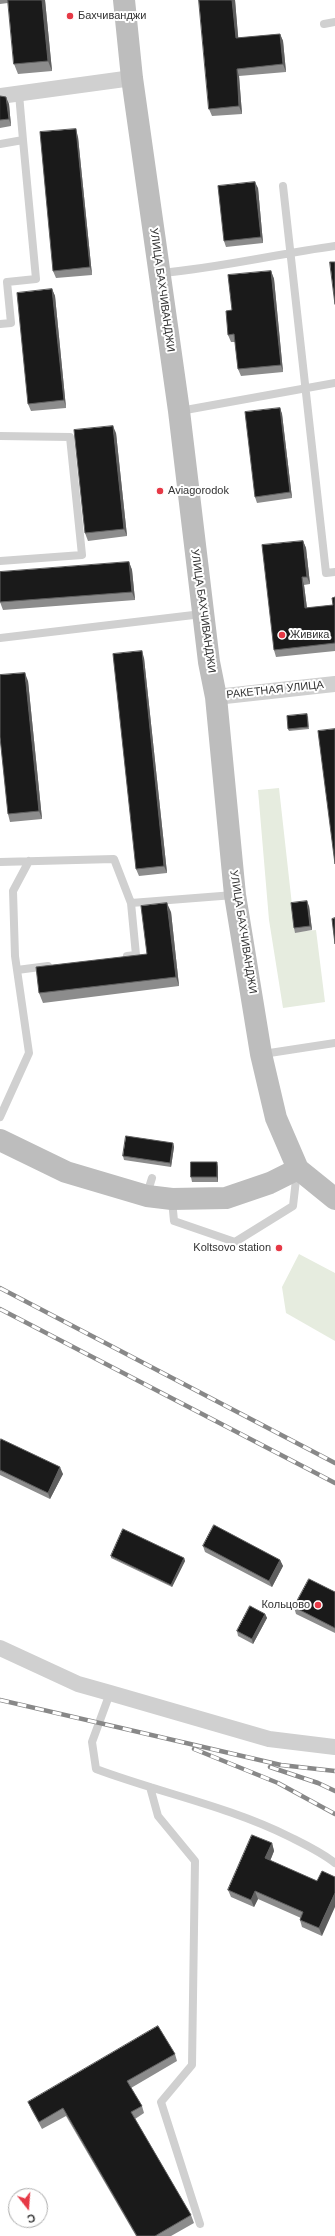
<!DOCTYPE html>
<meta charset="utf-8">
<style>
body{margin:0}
#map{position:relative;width:335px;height:2236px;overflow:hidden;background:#fff;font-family:Arial,sans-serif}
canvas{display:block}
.north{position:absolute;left:8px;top:2188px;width:40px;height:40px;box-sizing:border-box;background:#fff;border:1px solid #adadad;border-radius:50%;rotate:163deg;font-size:11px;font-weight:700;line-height:16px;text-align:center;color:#333}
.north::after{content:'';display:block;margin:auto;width:14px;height:18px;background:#e63946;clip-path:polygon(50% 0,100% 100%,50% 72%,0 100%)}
</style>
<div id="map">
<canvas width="335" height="2236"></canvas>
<div class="north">С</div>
</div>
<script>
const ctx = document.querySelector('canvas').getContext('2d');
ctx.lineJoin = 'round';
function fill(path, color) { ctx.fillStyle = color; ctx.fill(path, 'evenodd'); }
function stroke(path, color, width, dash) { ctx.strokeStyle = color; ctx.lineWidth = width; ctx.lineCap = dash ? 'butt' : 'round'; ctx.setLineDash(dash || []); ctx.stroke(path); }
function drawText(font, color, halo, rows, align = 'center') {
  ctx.font = font + ' Arial,sans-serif'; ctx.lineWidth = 4; ctx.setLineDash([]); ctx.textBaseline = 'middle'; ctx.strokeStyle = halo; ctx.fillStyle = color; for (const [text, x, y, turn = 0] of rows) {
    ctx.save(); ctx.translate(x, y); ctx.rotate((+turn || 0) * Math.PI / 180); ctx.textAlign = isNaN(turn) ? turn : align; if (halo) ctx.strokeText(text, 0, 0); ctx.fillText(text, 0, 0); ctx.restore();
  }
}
fill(new Path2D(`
 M279,788L295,932L316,930L325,1002L283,1008L269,920L258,790Z
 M299,1254L335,1273V1341L286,1313L282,1287Z`), '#e6ecdf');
stroke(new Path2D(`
 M324,24L335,22
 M19,94L23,140
 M0,144L23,140L36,279L7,282L11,323L0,324
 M283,186L326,573L335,572
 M161,273C219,268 277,254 335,246
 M180,411L335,383
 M0,436L70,437L82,555L0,561
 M0,638L202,614
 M0,862L114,859L131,903L234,895
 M127,956L136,955L131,903
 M17,970L48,966
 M263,1054L335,1043
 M0,1117L29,1053L15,956L13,891L29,861
 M147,1194L152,1178
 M172,1200L174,1221L235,1242L293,1206L297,1171
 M110,1693L92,1742L96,1769C160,1793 228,1806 290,1837C306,1845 321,1852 335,1863
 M150,1787L158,1816L195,1861L192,2065L161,2102L200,2224`), '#d0d0d0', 8);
stroke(new Path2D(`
 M0,96L132,78
 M216,697L335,684
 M0,1648L78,1684L110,1693L269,1739L335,1747`), '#d0d0d0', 16);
stroke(new Path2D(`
 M124,0L132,78L179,411L209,662L216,697L235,895L261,1054L276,1118L298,1169L335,1199
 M0,1140L66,1172L147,1196L172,1199L226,1198L270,1183L298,1169`), '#bdbdbd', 22);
const rail = new Path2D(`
 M0,1288L335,1463
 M0,1309L335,1483
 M0,1700L281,1765L335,1771
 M194,1749L278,1783L335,1814
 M270,1767L318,1783L335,1791`);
stroke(rail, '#888', 4.5);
stroke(rail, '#fff', 3, [9]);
fill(new Path2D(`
 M0,0H45L52,71L18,74L14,64L8,3L0,4Z
 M199,0H235L238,38L280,34L283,41L286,72L239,76L242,114L212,116L209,109Z
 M0,96L9,104L11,126L0,128Z
 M78,137L92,275L56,278L53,271Z
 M258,188L263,243L226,247L224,241Z
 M271,271L274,279L283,372L241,376L238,369L235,342H231L228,335L232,310Z
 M52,289L55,296L66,408L31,411L28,404Z
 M280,408L282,414L292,498L257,503L255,497Z
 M116,433L127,536L88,541L85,533Z
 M303,541L306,548L310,584L304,585L307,608L333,605L335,597V651L276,657L274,650Z
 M129,562L132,570L135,600L3,610L0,602V572Z
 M144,658L167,873L139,876L136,869Z
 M28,681L42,819L10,822L8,814Z
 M308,716L309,729L289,731L288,729Z
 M309,906L312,930L295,933L294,928Z
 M171,912L179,986L43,1003L39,993L147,954Z
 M173,1143L174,1147L171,1167L124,1160L123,1156Z
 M218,1167V1182H192L191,1177Z
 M0,1441L63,1474L50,1499L0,1475Z
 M203,1546L280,1560L283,1566L272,1587L205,1552Z
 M111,1556L184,1558L185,1561L172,1587L111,1558Z
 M335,1592V1633L296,1614L294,1607Z
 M265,1614L267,1618L253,1644L238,1636L237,1631Z
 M272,1843L274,1851L270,1861L317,1881L322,1936L302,1927L300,1920L301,1918L258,1899L254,1907L231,1897L228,1890Z
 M175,2054L177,2061L131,2088L142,2106L144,2113L135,2119L191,2215L194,2223L171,2236H136L66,2116L42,2129L31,2109L28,2102Z`), '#8c8c8c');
fill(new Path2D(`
 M42,0H45L52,71L48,61Z
 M232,0H235L239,46L236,38Z
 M280,34L283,41L286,72L283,64Z
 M237,69L239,76L242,114L239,106Z
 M6,97L9,104L11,126L9,119Z
 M76,129L78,137L92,275L90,267Z
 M255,182L258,188L263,243L261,237Z
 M271,271L274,279L283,372L281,365Z
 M52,289L55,296L66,408L64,400Z
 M280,408L282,414L292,498L290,492Z
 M113,426L116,433L127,536L124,529Z
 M303,541L306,548L310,584L307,577Z
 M129,562L132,570L135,600L132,592Z
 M302,577L304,585L308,616L305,608Z
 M142,651L144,658L167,873L164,866Z
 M25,673L28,681L42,819L39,811Z
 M307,901L309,906L312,930L310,926Z
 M167,903L171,912L179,986L176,977Z
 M173,1143L174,1147L171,1167L170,1163Z
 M217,1162L218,1167V1182L217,1177Z
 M60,1467L63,1474L50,1499L48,1493Z
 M184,1558L185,1561L172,1587L171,1585Z
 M280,1560L283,1566L272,1587L269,1581Z
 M265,1614L267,1618L253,1644L252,1639Z
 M272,1843L274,1851L268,1866L265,1858Z
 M255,1891L258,1899L254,1907L251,1900Z
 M335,1893V1907L322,1936L319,1928Z`), '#5f5f5f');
const building = new Path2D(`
 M8,0H42L48,61L14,64Z
 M199,0H232L236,38L280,34L283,64L237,69L239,106L209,109Z
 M0,96L6,97L9,119L0,120Z
 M76,129L90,267L53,271L40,132Z
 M255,182L261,237L224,241L218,186Z
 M330,262H335V304Z
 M271,271L281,365L238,369L234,334L228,335L226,311L232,310L228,275Z
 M52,289L64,400L28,404L17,293Z
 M280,408L290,492L255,497L245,412Z
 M113,426L124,529L85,533L74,430Z
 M303,541L307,577H302L305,608L333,605L332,598L335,597V643L274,650L262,545Z
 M129,562L132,592L0,602V572Z
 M142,651L164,866L136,869L113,654Z
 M25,673L39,811L8,814L0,737V675Z
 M307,714L308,727L288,729L287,716Z
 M335,729V864L318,731Z
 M307,901L310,926L294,928L291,903Z
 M167,903L176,977L39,993L36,967L147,954L141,906Z
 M335,918V944L332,919Z
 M126,1136L173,1143L170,1163L123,1156Z
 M191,1162H217V1177H191Z
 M1,1439L60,1467L48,1493L0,1470V1441Z
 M214,1525L280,1560L269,1581L203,1546Z
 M123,1529L184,1558L171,1585L111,1556Z
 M309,1579L335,1592V1628L294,1607Z
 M250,1606L265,1614L252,1639L237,1631Z
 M252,1835L272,1843L265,1858L317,1881L322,1871L335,1877V1893L319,1928L300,1920L303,1912L255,1891L251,1900L228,1890Z
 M158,2026L175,2054L127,2081L142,2106L131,2112L191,2215L155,2236H137L63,2108L39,2122L28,2102Z`);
fill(building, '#1a1a1a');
stroke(building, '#5f5f5f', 1);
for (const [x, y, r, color] of [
 [70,16,4,"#e63946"],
 [160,491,4,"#e63946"],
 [282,635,4,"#e63946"],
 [279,1248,4,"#e63946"],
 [318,1605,4,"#e63946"]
]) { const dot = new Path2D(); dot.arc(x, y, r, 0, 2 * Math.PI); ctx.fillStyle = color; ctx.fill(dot); stroke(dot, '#fff', 1.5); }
drawText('11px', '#333', '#fff', [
 ["Бахчиванджи",78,16],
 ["Aviagorodok",168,491],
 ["Живика",290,635],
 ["Koltsovo station",271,1248,"right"],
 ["Кольцово",310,1605,"right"]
], 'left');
drawText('11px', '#333', '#fff', [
 ["УЛИЦА БАХЧИВАНДЖИ",162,290,82],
 ["УЛИЦА БАХЧИВАНДЖИ",203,611,82],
 ["РАКЕТНАЯ УЛИЦА",275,690,-6],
 ["УЛИЦА БАХЧИВАНДЖИ",243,932,81]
]);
</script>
